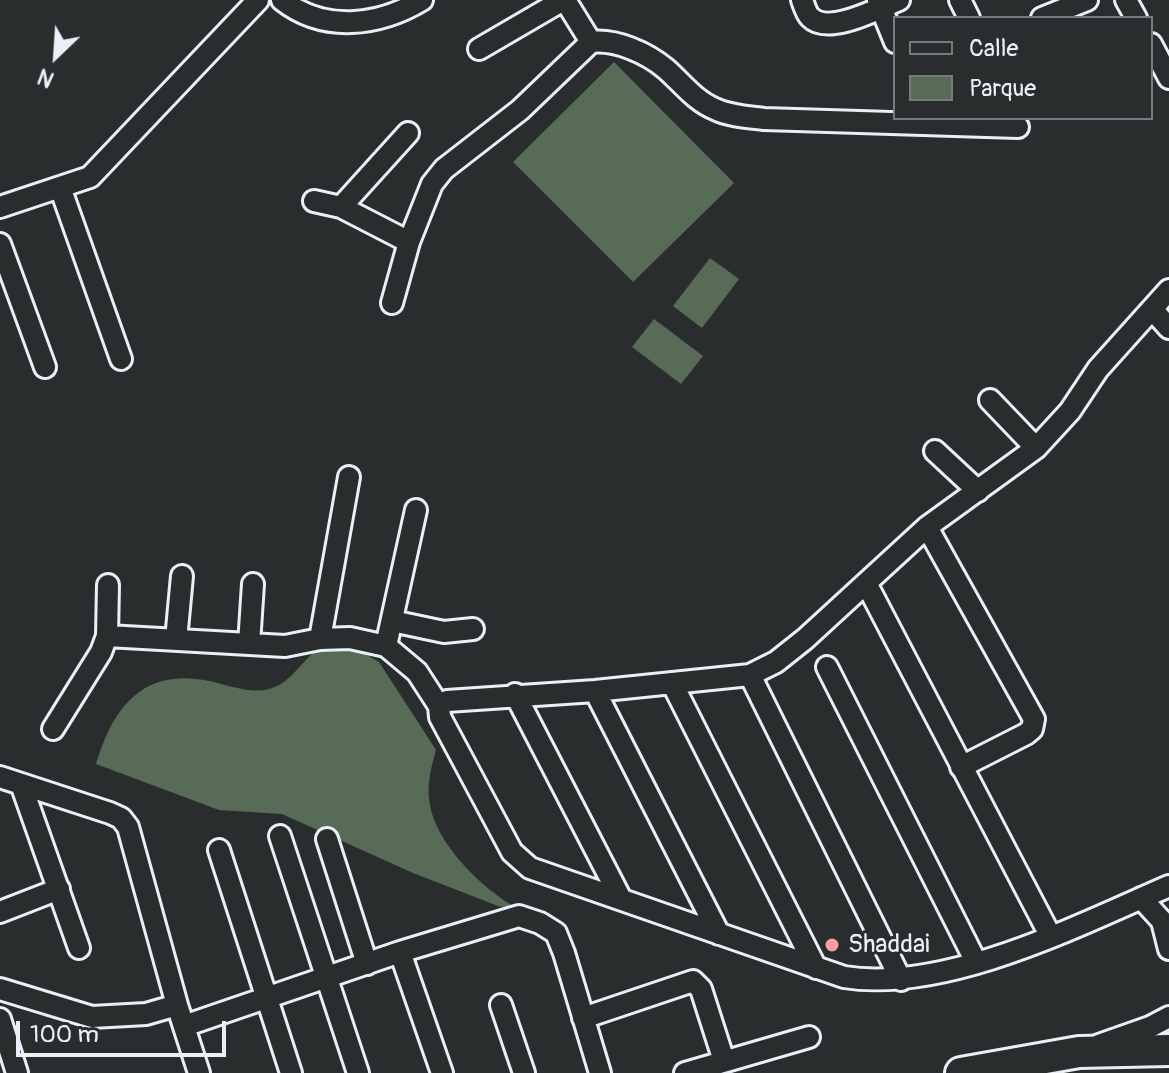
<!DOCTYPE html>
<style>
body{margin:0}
#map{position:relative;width:1169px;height:1073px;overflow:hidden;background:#2a2d2e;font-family:Pangolin,sans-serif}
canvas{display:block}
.legend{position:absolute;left:893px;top:16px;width:260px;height:104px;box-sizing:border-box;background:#2a2d2e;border:2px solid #767b7f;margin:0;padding:10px 14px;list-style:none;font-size:24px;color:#e8f1f8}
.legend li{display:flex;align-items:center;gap:16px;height:40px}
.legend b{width:40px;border:2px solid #767b7f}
.north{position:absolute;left:16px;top:16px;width:80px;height:80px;-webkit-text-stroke:6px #2a2d2e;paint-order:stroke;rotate:205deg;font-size:22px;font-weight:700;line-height:32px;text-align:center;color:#e8f1f8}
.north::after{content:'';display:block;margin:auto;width:28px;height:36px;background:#e8f1f8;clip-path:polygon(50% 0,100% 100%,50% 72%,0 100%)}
.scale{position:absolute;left:16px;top:1021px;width:210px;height:36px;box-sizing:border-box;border:4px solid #e8f1f8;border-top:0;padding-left:10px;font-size:24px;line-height:28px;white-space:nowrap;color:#e8f1f8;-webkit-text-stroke:6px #2a2d2e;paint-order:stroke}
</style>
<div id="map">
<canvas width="1169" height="1073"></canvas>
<ul class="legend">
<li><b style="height:10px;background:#2a2d2e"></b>Calle</li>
<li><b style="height:22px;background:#576b57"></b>Parque</li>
</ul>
<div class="north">N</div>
<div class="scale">100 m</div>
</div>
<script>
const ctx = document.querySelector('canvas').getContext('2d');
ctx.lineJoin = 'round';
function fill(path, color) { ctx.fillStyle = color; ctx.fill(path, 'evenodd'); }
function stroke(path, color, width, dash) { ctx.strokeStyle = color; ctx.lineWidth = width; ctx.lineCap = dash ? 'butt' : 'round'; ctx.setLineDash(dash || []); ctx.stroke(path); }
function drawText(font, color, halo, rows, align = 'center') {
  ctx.font = font + ' Pangolin,sans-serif'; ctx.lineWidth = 6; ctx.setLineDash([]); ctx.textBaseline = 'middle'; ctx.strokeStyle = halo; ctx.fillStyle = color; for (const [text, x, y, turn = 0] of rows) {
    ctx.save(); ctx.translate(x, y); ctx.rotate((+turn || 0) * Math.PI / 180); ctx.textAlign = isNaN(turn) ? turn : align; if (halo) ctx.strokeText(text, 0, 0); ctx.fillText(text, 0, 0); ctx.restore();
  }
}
fill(new Path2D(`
 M614,62L734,183L633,282L513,162Z
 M710,258L739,279L702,328L673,306Z
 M654,319L703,356L681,384L632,347Z
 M326,644H348L379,662L436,750C431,768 426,786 430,805C437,846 487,894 523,911L498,906L413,873L282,814L219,810L96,764C113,707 143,667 209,681C228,685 250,694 269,689C287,684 295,671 307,659C312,653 320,649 326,644Z`), '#576b57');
const minor = new Path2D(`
 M282,0C324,33 379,26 422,0
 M565,0L591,42
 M802,0C804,5 806,13 810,17C828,36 879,8 899,0
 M878,0L895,42
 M960,0L969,18
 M1126,0L1136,18
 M1042,18L1087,0
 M1151,44L1169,78
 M479,49L563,0
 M60,187L121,359
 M314,201L341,207L409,242
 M0,207L90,177L258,0
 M341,207L408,133
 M0,244L45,367
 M392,303L409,242L432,184L444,169L520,110L591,42C616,39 647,53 666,69C682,83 695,101 715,109C729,116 748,117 764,119L1018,127
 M1152,309L1169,328
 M990,400L1036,448
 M935,451L978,491
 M927,527L1034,719L1032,729L1026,734L961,767
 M866,583L1051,937
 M392,621L444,632L473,629
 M107,636L285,646L320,639L350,638L386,646L417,672L439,706L440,717L512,852L530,868L844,977C945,993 1077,926 1169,886
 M320,639L349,477
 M176,640L182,576
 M249,644L253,584
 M386,646L416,510
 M827,667L976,962
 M750,675L901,980
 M672,683L816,968
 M595,691L719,934
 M515,694L621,899
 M439,706L447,701L595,691L750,675L776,662L805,639L927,527L1036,448L1070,411L1098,369L1169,290
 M53,729L101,652L107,636L108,585
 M0,777L110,813L121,818L128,827L177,1005L199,1073
 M21,784L79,948
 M280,836L358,1073
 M327,839L367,964
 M219,850L291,1073
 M1141,898L1162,921L1169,949
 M0,912L59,889
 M400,952L442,1073
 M0,989L92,1017L146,1014L177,1005
 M501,1005L524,1073
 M583,1018L693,981L701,989L724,1061
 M0,1019L17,1073
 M184,1026L400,952L519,916L540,923L556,933L564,953L600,1073
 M1099,1045L1150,1027L1169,1017
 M685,1073L809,1037`);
const highway = new Path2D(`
 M961,1073L1079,1052L1169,1050`);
stroke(minor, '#e8f1f8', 26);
stroke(highway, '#e8f1f8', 36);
stroke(minor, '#2a2d2e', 20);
stroke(highway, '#2a2d2e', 30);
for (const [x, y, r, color] of [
 [832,945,8,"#ff9aa2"]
]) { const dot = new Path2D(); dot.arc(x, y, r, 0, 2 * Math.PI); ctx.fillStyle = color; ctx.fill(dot); stroke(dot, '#2a2d2e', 3); }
drawText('26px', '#e8f1f8', '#2a2d2e', [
 ["Shaddai",848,945]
], 'left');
</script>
